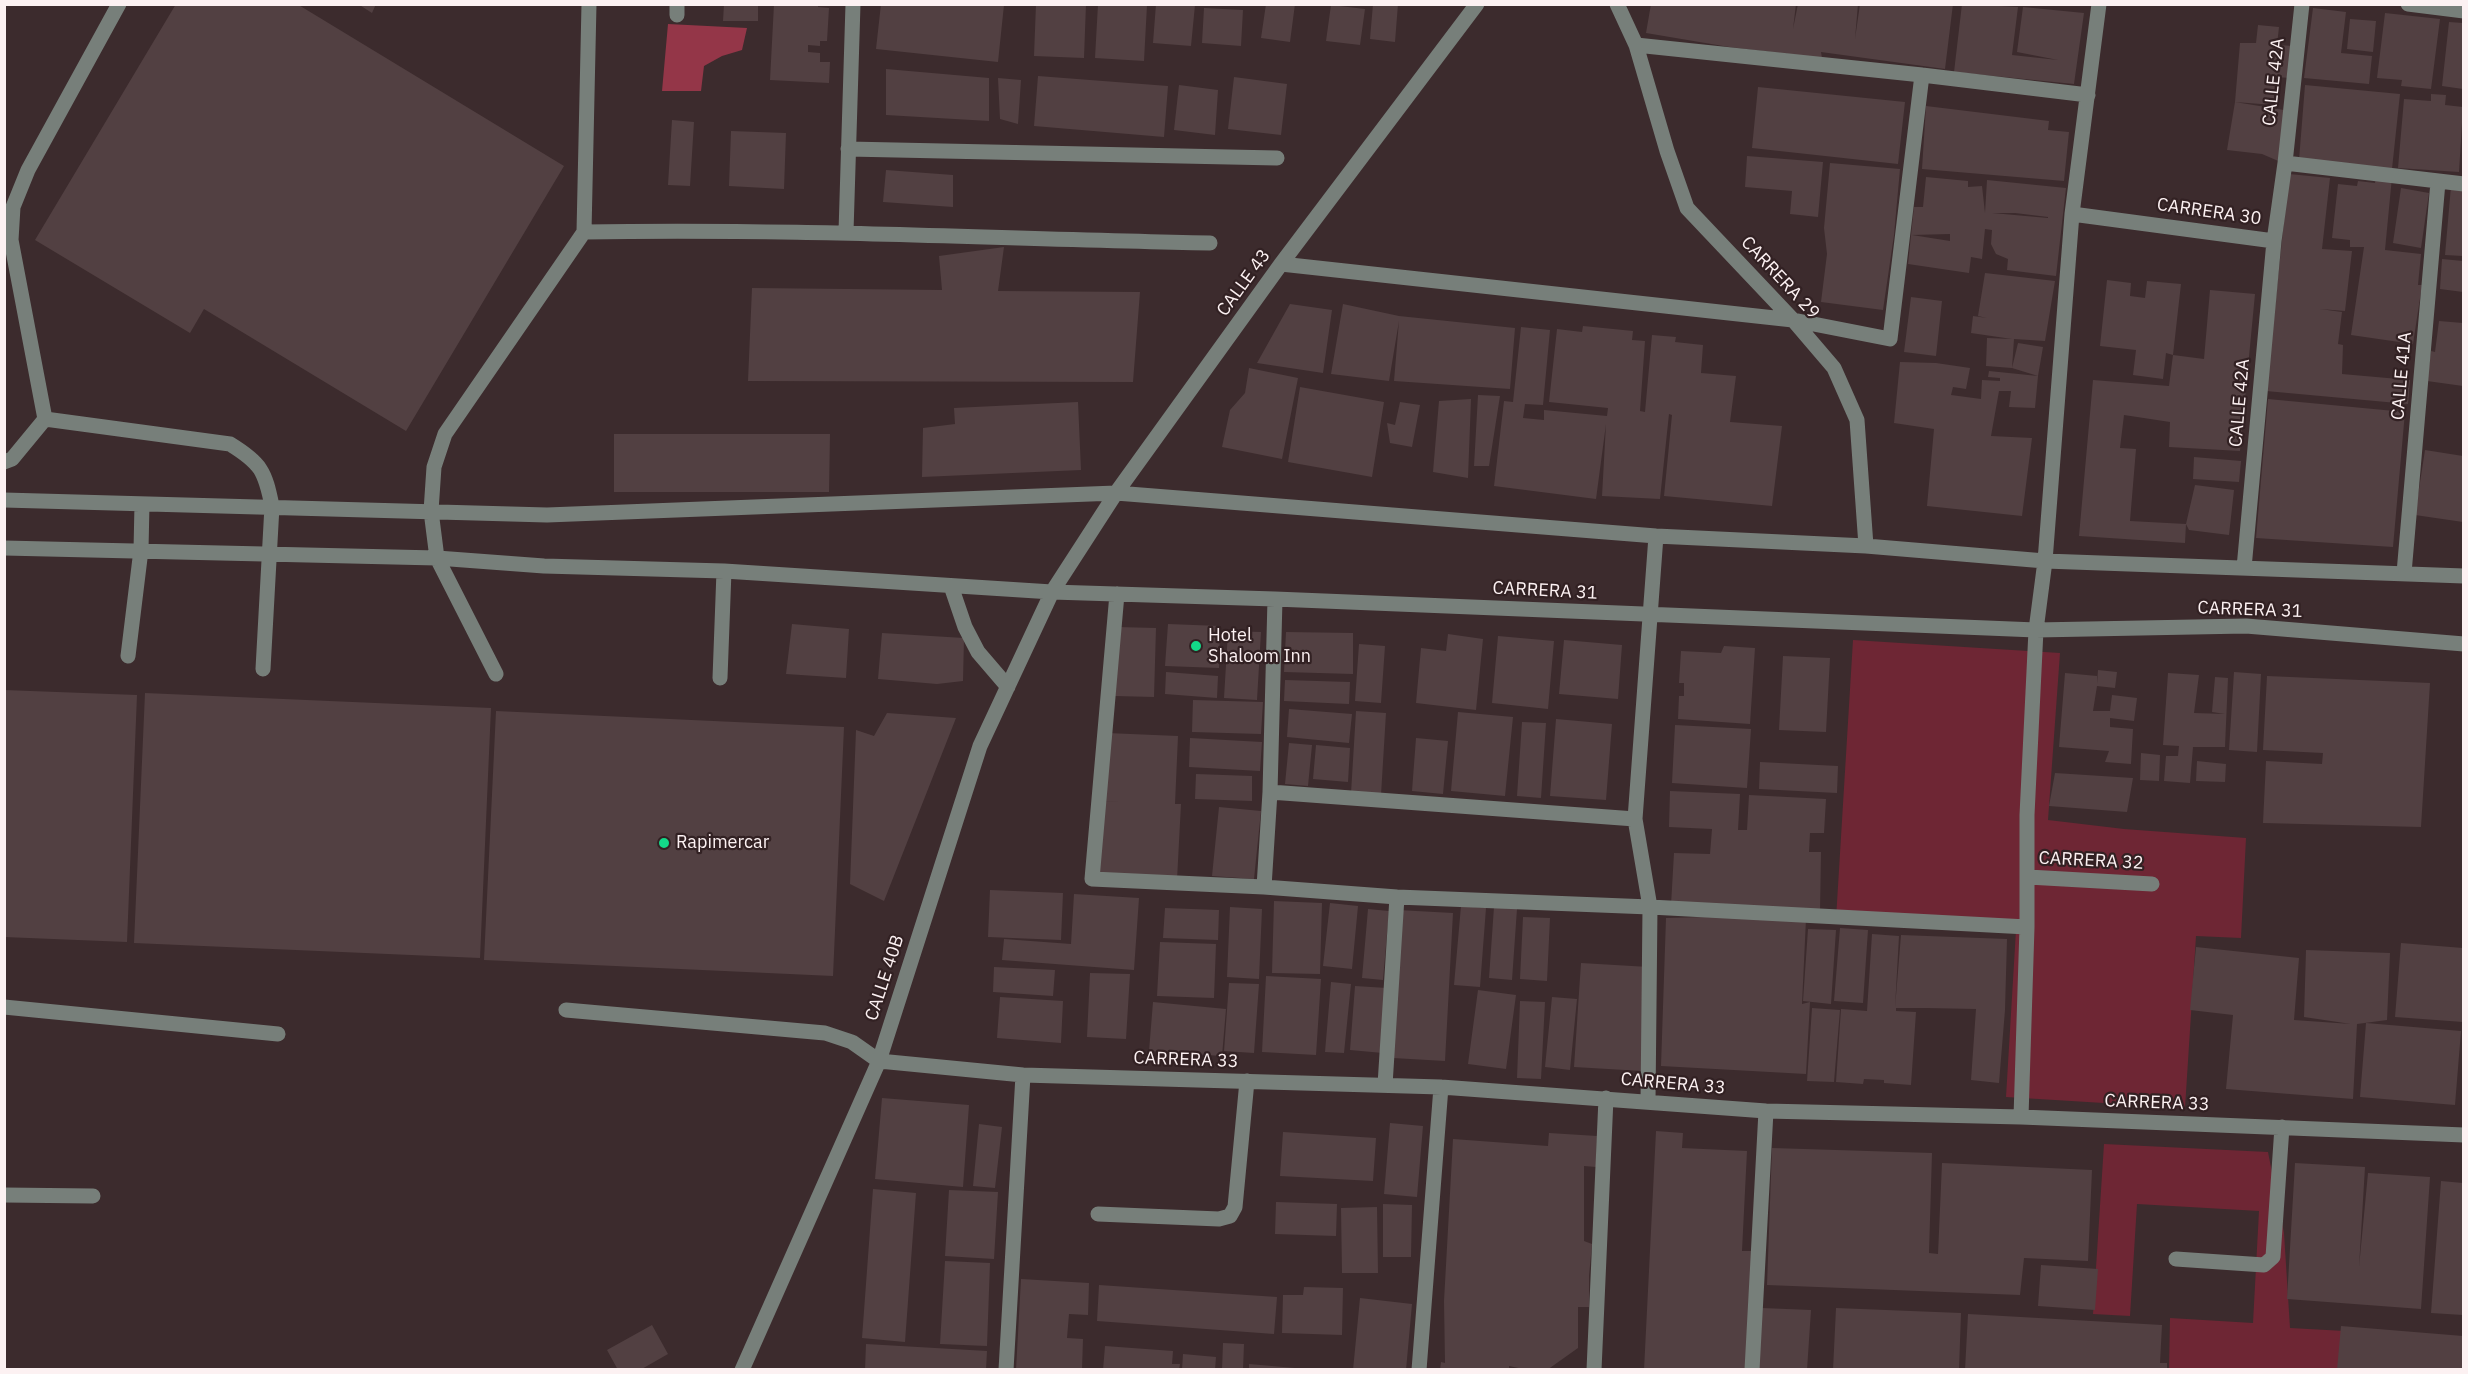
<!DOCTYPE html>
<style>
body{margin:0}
#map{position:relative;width:2468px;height:1374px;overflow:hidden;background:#3c2b2d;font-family:"IBM Plex Sans",sans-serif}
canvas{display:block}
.frame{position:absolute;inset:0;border:6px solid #fcf1f2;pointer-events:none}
</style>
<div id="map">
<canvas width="2468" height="1374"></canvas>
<div class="frame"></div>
</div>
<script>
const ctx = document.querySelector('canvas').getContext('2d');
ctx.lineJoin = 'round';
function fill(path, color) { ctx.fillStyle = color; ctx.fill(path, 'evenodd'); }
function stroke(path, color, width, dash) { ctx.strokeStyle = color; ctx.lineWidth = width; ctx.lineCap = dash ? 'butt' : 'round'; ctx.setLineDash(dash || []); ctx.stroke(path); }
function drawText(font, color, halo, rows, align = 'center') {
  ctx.font = font + ' "IBM Plex Sans",sans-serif'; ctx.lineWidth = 4.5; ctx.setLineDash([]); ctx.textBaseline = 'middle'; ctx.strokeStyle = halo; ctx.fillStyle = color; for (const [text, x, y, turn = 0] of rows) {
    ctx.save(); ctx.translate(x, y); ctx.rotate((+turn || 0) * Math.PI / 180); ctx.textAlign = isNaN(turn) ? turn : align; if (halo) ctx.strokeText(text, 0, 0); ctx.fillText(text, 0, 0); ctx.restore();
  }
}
fill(new Path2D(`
 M1853,640L2060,653L2048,820L2124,829L2246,838L2241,938L2196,936L2185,1108L2006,1097L2016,930L1836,919Z
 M2104,1144L2268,1152L2284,1233L2290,1328L2345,1331L2342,1369H2169L2170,1318L2253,1323L2259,1211L2137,1204L2130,1316L2093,1314Z`), '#6e2634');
fill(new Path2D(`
 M668,24L747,28L742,50L722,56L704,66L701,91H662Z`), '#943648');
fill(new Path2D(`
 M176,4H297L564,166L406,431L204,309L190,333L35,240Z
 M358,4H376L372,13Z
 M724,4H758V21H723Z
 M774,4H818V7L829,8L827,41H820V46L808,45V52L820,53V62H830L829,83L770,80Z
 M881,4L1004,5L998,62L876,49Z
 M1036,4H1086L1084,58L1034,56Z
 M1098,4L1147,5L1144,61L1095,58Z
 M1156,4L1195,5L1191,46L1153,43Z
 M1266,4H1295L1290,42L1261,38Z
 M1373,4H1398L1395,42L1370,39Z
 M1651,4H1796L1793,29L1798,4H1858L1855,39L1860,4H1953L1945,69L1821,52L1822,58L1729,47L1646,33Z
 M1962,4L2018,7L2012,55L2058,60L2017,52L2023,7L2084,13L2074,84L1954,72Z
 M1331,5L1365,9L1360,45L1326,41Z
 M1204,8L1243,10L1241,46L1202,43Z
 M2313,8L2346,12L2341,53L2372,56L2369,84L2304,78Z
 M2385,13L2440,19L2431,89L2401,86L2402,80L2377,78Z
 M2350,19L2376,21L2373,52L2347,49Z
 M2449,22L2463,23V89L2442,86Z
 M2258,25L2279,27L2277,45L2294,46L2291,78L2275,77L2274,105L2235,102L2290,111L2283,163L2262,154L2227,150L2235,102L2240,43H2256Z
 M886,69L989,78V121L886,115Z
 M1038,76L1168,86L1164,137L1034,126Z
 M1234,77L1287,84L1281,135L1228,129Z
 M998,78L1021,80L1018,124L1000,119Z
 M1179,85L1218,90L1215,135L1174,130Z
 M2305,85L2400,94L2392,169L2299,160Z
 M1758,87L1905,102L1898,164L1752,148Z
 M2431,94L2446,95L2445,105L2463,107L2459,172L2398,168L2404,99L2431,101Z
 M1926,106L2049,121L2048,130L2069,132L2064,181L1922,169Z
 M672,120L694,122L690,186L668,185Z
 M731,131L786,133L784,189L729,186Z
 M1747,156L1823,162L1818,217L1790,214L1792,191L1745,187Z
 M1830,163L1900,169L1894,235L1883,310L1821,302L1827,254L1824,228Z
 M886,170L953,175V207L883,202Z
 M2289,174L2330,178L2322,249L2352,251L2345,311L2320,309L2342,312L2338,344L2343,345L2342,374L2410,380L2408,404L2266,391Z
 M2376,175L2392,177L2385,250L2421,254L2418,285H2422L2413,344L2351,335L2364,247H2350V240L2332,238L2338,184L2357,186L2358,181L2375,183Z
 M1926,177L1968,181V187L1982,186L1985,213L1987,180L2066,188L2056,276L2007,270L2008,259L1996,254L1991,244L1992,230L1985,229L1982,259L1971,257L1969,273L1908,264L1914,207H1923ZM1992,213H2015L2048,217V218ZM1950,234V241L1912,235Z
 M2451,186L2463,187V256L2445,255Z
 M2401,188L2429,193L2421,248L2393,243Z
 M1004,247L998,291L1140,292L1133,382L748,381L752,288L942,290L939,256Z
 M2442,259L2463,261V292L2440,289Z
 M1985,273L2055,281L2045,341L2014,339L2012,368L1986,366L1987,338L2012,339L1971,333L1973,316L1987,318L1978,316Z
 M2107,280L2131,283L2130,296L2145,298L2147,281L2181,284L2173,355L2166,353L2163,379L2133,375L2136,350L2100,346Z
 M2210,290L2255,294L2240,451L2169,447L2170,422L2124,415L2120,448L2136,449L2130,521L2186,524L2185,543L2079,536L2093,380L2169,386L2173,355L2204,359Z
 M1911,297L1942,301L1936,356L1904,352Z
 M1290,304L1332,310L1323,373L1257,363Z
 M1343,304L1399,316L1515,328L1510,389L1394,381L1399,321L1389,381L1331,374Z
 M2439,321L2463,323V386L2427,381L2431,351L2435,352Z
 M1583,326L1633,331L1632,340L1645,341L1640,411L1645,412L1652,335L1676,337L1675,342L1703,345L1701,373L1736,376L1730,422L1782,426L1772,506L1664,496L1672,415L1669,414L1660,499L1602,496L1606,424L1596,499L1494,486L1504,401L1513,402L1521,327L1550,330L1543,405L1525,404L1523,418L1544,420V410L1607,416L1608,408L1549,402L1557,329L1582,332Z
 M2018,343L2043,347L2038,376L2012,368Z
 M1900,362L1936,363L1970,368L1966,389L1953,387L1951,395L1981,399L1982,380L2000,381V378L1988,377L1989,371L2038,376L2035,408L2009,407L2011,391H1999L1991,436L2032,438L2022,516L1927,506L1934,429L1894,423Z
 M1249,368L1298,378L1282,459L1222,447L1230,410L1245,393Z
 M1300,387L1384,402L1372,477L1288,462Z
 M1478,395L1500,396L1489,466H1474Z
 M1471,399L1468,478L1433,472L1439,401Z
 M2268,399L2405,412L2393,547L2256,538Z
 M1078,402L1081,470L922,477L923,428L955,424L954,408Z
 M1400,402L1420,405L1412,447L1390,443L1387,423L1395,425Z
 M614,434H830L829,492H614Z
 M2425,450L2463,456V522L2415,515Z
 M2194,457L2241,461L2239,482L2193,479Z
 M2195,485L2234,490L2229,535L2189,530L2186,524Z
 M792,624L849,629L846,678L786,674Z
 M1168,624L1220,626L1219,668L1165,666Z
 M1117,627L1156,628L1154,697L1115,696Z
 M1228,631L1261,632L1257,700L1224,698Z
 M1286,632L1353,633V674L1284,672Z
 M882,633L964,638L963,681L937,684L878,679Z
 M1448,634L1483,639L1476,710L1416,703L1421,648L1446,651Z
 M1498,636L1554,641L1548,709L1492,703Z
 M1564,640L1622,645L1618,699L1559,694Z
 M1359,644L1385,646L1381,703L1355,701Z
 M1724,646L1755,648L1750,724L1678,719L1679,696H1684V683H1679L1681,651L1721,653Z
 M1783,656L1830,658L1826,732L1779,730Z
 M2098,670L2117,672L2115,688L2097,686L2093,711H2110L2112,695L2137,698L2134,721L2110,718V727L2133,729L2131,764L2105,762L2109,751L2059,747L2065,673L2097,676V684Z
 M1166,672L1218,676L1217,698L1165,694Z
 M2234,672L2261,674L2257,752L2229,750Z
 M2168,673L2199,675L2194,713L2225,714L2212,712L2215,677L2228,678L2225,747H2193L2190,783L2164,781L2166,756H2178L2179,746L2163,745Z
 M2267,676L2430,683L2421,827L2263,823L2266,761L2322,764L2323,753L2263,750Z
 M1285,680L1350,682L1349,704L1284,701Z
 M4,690L137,695L127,942L4,937Z
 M145,693L491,708L480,958L134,943Z
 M1193,700L1263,702L1261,734L1192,732Z
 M1289,709L1352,714L1349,743L1287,737Z
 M496,711L844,727L833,976L484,960Z
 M1356,711L1386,713L1381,795L1351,793Z
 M1458,712L1513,717L1505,796L1451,791Z
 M887,713L956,718L884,901L850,884L856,730L874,736Z
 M1556,719L1612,724L1606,800L1550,796Z
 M1522,722L1546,723L1541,798L1517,796Z
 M1675,725L1751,729L1747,788L1672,783Z
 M1107,733L1178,736L1175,804H1181L1177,880L1098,877L1101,801L1122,802L1104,801Z
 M1190,738L1262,742L1260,771L1189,767Z
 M1416,738L1448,741L1443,794L1412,791Z
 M1289,743L1312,745L1308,786L1285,784Z
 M1316,745L1350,748L1348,782L1313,779Z
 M2141,753L2160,755L2159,781L2140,780Z
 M2197,761L2226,764L2225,782L2196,781Z
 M1760,762L1838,766L1837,793L1759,789Z
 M2055,773L2133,778L2127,812L2049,806Z
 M1196,774L1252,776V801L1195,799Z
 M1670,791L1740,794L1738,830H1747L1749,795L1826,799L1824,833H1810L1809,852H1821L1820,912L1671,905L1674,853L1710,854L1712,829L1669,827Z
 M1219,807L1261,811L1254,879L1212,876Z
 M990,890L1063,893L1061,940L988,937Z
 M1074,894L1139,898L1134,970L1002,960L1004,939L1071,944Z
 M1274,901L1322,903L1320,974L1272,973Z
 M1330,903L1358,906L1352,969L1323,966Z
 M1461,906L1486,908L1480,987L1454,985Z
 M1230,907L1262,909L1259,979L1227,977Z
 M1494,907L1517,909L1512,980L1489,978Z
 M1165,908L1219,910L1218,940L1163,938Z
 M1368,909L1389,911L1383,980L1362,978Z
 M1398,910L1453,913L1445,1061L1393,1058Z
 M1742,916L1806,919L1802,1004L1810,1002L1806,1074L1661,1066L1666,918Z
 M1523,917L1550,918L1547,981L1520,979Z
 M1840,928L1868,930L1863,1003L1834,1001Z
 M1808,929L1836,930L1831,1004L1803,1001Z
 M1872,934L1899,936L1895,1008L1901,935L2007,939L2005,1010L1999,1083L1971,1080L1976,1009L1926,1008H1896V1011L1916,1012L1911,1085L1884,1083V1080L1864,1079L1863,1084L1836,1082L1841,1009L1867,1011Z
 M1160,942L1216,944L1214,998L1157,996Z
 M2401,943L2463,948V1022L2395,1017Z
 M2196,947L2299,958L2294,1020L2351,1024L2304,1017L2306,950L2390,953L2387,1020L2357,1024L2353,1099L2226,1089L2233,1015L2190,1010Z
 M1581,963L1649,967L1642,1071L1574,1067Z
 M994,967L1055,970L1053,996L993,992Z
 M1090,973L1130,974L1126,1039L1087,1037Z
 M1266,976L1321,979L1316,1055L1262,1052Z
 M1331,982L1351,984L1344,1053L1325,1052Z
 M1229,983L1259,984L1254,1053L1224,1051Z
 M1355,986L1387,988L1383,1053L1350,1050Z
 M1478,990L1516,995L1506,1069L1468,1064Z
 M1000,997L1063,1001L1061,1043L997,1038Z
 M1552,997L1577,999L1570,1070L1545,1067Z
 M1520,1001L1545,1002L1541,1079L1517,1078Z
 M1153,1002L1226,1009L1222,1056L1149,1051Z
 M1812,1008L1840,1010L1834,1082L1807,1081Z
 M2366,1023L2461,1031L2455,1105L2360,1097Z
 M882,1098L969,1105L963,1187L875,1179Z
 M1390,1123L1423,1126L1417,1197L1384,1194Z
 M979,1124L1002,1127L995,1188L973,1186Z
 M1656,1131L1683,1133L1682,1148L1747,1151L1742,1251H1756L1749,1370H1644Z
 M1283,1132L1376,1138L1373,1181L1280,1176Z
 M1549,1133L1597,1136L1596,1167L1584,1166V1241L1592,1244L1589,1276V1307H1578V1348L1547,1370H1528L1509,1366V1370H1440L1441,1362L1445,1363L1444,1301L1453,1139L1548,1146Z
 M1772,1148L1932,1153L1929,1253L1938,1254L1942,1163L2092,1170L2088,1261L2024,1258L2020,1295L1767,1285Z
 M2295,1163L2365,1167L2359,1267L2368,1173L2430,1177L2421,1309L2287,1299Z
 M2441,1181L2463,1183V1315L2431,1313Z
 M873,1189L916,1193L905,1342L862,1338Z
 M949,1190L998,1192L994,1259L945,1256Z
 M1276,1202L1337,1204L1336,1236L1275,1234Z
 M1383,1204L1412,1205L1411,1257H1383Z
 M1377,1207L1378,1273H1342L1341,1208Z
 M945,1261L990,1263L987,1346L940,1344Z
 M2041,1265L2098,1269L2095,1310L2038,1306Z
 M1021,1279L1089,1283L1088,1315L1069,1314L1067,1338L1083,1339L1082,1370H1016Z
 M1099,1285L1277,1297L1274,1334L1097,1321Z
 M1304,1287L1343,1288L1342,1335L1282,1333L1283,1295H1303Z
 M1360,1298L1412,1304L1406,1370H1353Z
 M1762,1308L1811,1310L1807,1370H1758Z
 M1836,1308L1961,1313L1959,1370H1833Z
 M1968,1314L2162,1325L2160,1363H2167V1370H1965Z
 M652,1325L668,1354L640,1370H618L607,1350Z
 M2341,1326L2463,1336V1370H2337Z
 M1223,1343L1244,1344L1243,1370H1222Z
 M866,1344L987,1351L986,1370H865Z
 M1105,1346L1173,1351L1172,1364H1180L1179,1370H1103Z
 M1183,1354L1216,1357L1215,1370H1182Z
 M1249,1364L1295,1368V1370H1249Z`), '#524042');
stroke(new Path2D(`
 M119,4L28,170L13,207L11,240L45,419L230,444C261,463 265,471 272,506L263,669
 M1617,4L1636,45L1667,151L1687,208L1793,320L1834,368L1857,420L1866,546
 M2408,4L2464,11
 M677,15V4
 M1636,45L1922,75L2088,95
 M848,149L1277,158
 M2285,163L2464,184
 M2072,214L2274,241
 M584,232C793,228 1001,239 1210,243
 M846,232L853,4
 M1281,264L1793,320L1890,339L1922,75
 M4,462L12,459L45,419
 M4,500L547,515L1116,493L1656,536L1866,546L2045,561L2464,576
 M4,548L437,558L544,566L724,571L1052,592L1275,599L2036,630L2246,626L2464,644
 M2244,568L2274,241L2285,163L2302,4
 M2404,573L2438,182
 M951,586L965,627L978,652L1008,687
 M1117,594L1092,879L1264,887L1397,897L1650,907L2027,927
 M128,656L141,550L142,504
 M496,674L437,558L431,511L434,467L445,434L584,232L589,4
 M720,678L724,571
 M1270,792L1635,819
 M2028,877L2152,884
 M1264,887L1270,792L1275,599
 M4,1007L278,1034
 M566,1010L825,1033L852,1042L879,1061L1023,1075L1441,1087L1766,1111L2021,1117L2464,1135
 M1385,1085L1397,897
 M1648,1102L1650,907L1635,819L1656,536
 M2021,1117L2027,927V815L2036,630L2045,561L2072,214L2099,4
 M4,1195L93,1196
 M1098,1214L1219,1219L1230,1216L1235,1207L1247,1081
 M2176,1259L2264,1265L2273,1257L2282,1127
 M742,1370L879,1061L980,746L1052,592L1116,493L1281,264L1477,4
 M1006,1370L1023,1075
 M1419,1370L1441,1087
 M1594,1370L1606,1098
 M1752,1370L1766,1111`), '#777f7a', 15);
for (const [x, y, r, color] of [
 [1196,646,6,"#13d989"],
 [664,843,6,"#13d989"]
]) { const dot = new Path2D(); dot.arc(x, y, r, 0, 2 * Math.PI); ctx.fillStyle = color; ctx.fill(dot); stroke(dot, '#322123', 2); }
drawText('18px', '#fcf1f2', '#322123', [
 ["CALLE 42A",2274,82,-84],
 ["CARRERA 30",2209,212,8],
 ["CARRERA 29",1780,278,47],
 ["CALLE 43",1244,283,-54],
 ["CALLE 41A",2402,376,-85],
 ["CALLE 42A",2240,403,-85],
 ["CARRERA 31",1545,591,3],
 ["CARRERA 31",2250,610,2],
 ["CARRERA 32",2091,861,3],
 ["CALLE 40B",885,978,-72],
 ["CARRERA 33",1186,1060,2],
 ["CARRERA 33",1673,1084,5],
 ["CARRERA 33",2157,1103,2]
]);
drawText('18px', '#fcf1f2', '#322123', [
 ["Hotel",1208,636],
 ["Shaloom Inn",1208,657],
 ["Rapimercar",676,843]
], 'left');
</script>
